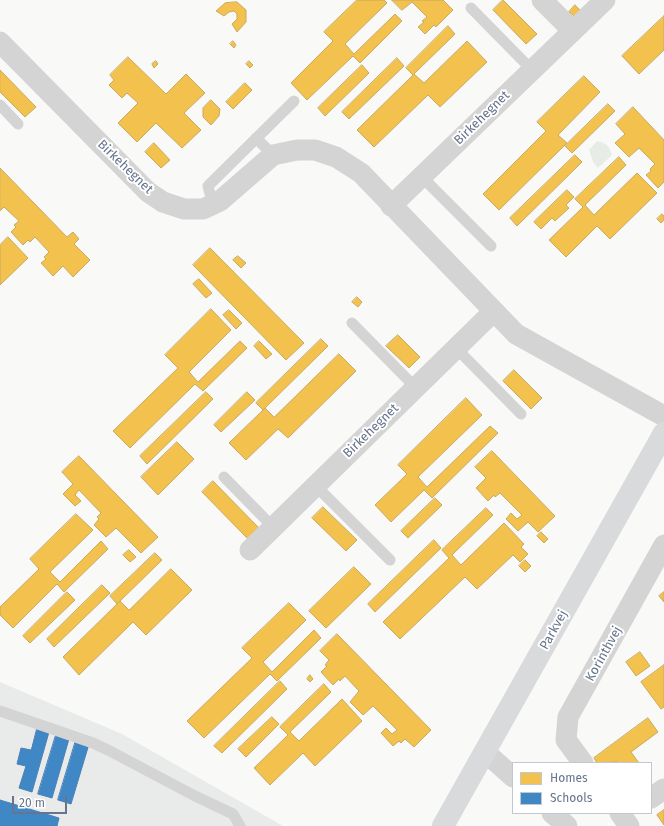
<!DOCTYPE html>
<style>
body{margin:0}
#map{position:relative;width:664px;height:826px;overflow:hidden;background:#f9f9f8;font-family:"Fira Sans",sans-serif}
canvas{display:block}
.legend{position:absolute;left:512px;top:762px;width:140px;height:52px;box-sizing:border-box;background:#fff;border:1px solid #c2c7d1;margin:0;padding:5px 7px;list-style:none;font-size:12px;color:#66748c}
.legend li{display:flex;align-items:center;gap:8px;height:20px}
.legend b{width:20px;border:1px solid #c2c7d1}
.scale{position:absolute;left:12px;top:796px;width:55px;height:18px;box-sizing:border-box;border:2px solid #66748c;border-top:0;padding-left:5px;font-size:12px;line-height:14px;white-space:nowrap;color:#66748c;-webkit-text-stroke:3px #fff;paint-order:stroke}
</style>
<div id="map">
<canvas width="664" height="826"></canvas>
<ul class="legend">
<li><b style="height:11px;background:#f2c14e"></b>Homes</li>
<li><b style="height:11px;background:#3f88c5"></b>Schools</li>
</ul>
<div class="scale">20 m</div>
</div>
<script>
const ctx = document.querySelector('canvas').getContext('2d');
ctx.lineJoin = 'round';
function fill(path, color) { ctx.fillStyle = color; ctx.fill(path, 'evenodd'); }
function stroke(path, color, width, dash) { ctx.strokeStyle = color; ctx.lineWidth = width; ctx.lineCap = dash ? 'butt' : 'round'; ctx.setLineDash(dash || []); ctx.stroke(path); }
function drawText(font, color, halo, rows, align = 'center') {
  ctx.font = font + ' "Fira Sans",sans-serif'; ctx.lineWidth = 4; ctx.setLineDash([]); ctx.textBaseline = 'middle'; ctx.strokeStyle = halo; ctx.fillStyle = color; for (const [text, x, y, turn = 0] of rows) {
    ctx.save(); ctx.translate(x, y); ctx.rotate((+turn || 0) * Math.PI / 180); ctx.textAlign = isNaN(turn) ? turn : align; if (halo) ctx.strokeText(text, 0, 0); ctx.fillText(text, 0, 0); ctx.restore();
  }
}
fill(new Path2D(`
 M0,682L122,734L283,826H0Z`), '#e9eaea');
fill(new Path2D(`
 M597,141C607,143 609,146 612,155L598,168L593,162L589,150Z`), '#e8ece6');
const homes = new Path2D(`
 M357,0H384L387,3L345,44L354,54L395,14L402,21L360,63L353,56L307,100L291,83L333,41L324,32Z
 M392,0H443L453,10L436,27L434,25L425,34L418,27L424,22L422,21L427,17L412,2L402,10Z
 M503,0L537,34L526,44L493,10Z
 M237,2L246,10V22L237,32L232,24L237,19V14L234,11L229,12L224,16L216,11L225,3Z
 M575,5L580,10L574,16L569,12Z
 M664,16V50L639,74L622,56Z
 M448,26L455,34L414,74L424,83L467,41L487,62L440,107L428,95L374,147L357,130L413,75L406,68Z
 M233,41L236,45L234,48L230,44Z
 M128,57L166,94L186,74L205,93L184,113L201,130L182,148L156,123L137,142L118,123L138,103L127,93L122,98L109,85L114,80L110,75Z
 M397,58L404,66L349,119L342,112Z
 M156,61L158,64L154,68L152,64Z
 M249,61L253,65L250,68L246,64Z
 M362,65L369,73L325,116L318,108Z
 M0,70L36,107L25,117L0,92Z
 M584,76L600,92L558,135L567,143L499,210L483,194L546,131L537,122Z
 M245,83L252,90L233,109L226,102Z
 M211,100L220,109L219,116L211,125L203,117V108Z
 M608,104L615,111L572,153L565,146Z
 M633,107L664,140V182L658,188L646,175L651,171L650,169L655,164L639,148L629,157L615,143L625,134L616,124Z
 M154,143L170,160L161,168L145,152Z
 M575,155L582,162L517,226L510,218Z
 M619,157L626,165L585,205L594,215L637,173L657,193L610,239L597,226L566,257L549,240L583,207L575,199Z
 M0,168L67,237L73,232L79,239L74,244L90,260L73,277L63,266L53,276L41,263L46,259L44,257L49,252L35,237L30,242L28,240L23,245L11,232L16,227L14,225L19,221L4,207L0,211Z
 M567,190L574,197L566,205L569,208L555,221L552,218L541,229L534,222Z
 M662,214L664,216V220L661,223L657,219Z
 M8,237L28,258L0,285V245Z
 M210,248L304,343L286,360L193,265Z
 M238,256L246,263L241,268L233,260Z
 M199,279L212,293L206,298L193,284Z
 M357,297L362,302L358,307L352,302Z
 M211,309L231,330L189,372L198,382L240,341L247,348L203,391L195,384L130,448L113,431L178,368L165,355Z
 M229,310L242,323L236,329L223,315Z
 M398,335L420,357L409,368L386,346Z
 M321,339L328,346L263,410L256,403Z
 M259,341L272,354L266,359L254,346Z
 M339,354L356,371L288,438L278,429L246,460L229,443L265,408L274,417Z
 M514,370L542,398L531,409L503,381Z
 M206,392L213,399L147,464L140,456Z
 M247,392L255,400L221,432L214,425Z
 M466,398L482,415L418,477L427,487L490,426L498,433L432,498L424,490L391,522L375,505L407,474L398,465Z
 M177,442L194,459L158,495L141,477Z
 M492,451L555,516L538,532L528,522L518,531L506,519L511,513L517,519L522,515L500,493L495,497L494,495L488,501L476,488L486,478L475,467Z
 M79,456L158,537L141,553L116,528L106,537L94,525L99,519L97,517L101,513L79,490L75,495L81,501L75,506L63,494L73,484L62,472Z
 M213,481L259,528L248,539L202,492Z
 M435,498L442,505L408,538L401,531Z
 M323,507L357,540L346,551L312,518Z
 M486,508L493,515L452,555L461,565L504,523L524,544L521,547L528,554L520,562L513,555L477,589L465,577L400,639L383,622L449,558L442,550Z
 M76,514L93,530L50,572L60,582L101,541L108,549L64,592L57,584L13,628L0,615V607L39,569L30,559Z
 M541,532L548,539L544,543L537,536Z
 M434,540L441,548L375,612L368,604Z
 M129,550L136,557L130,562L123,555Z
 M155,553L162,560L117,604L110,596Z
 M525,560L531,566L525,572L519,566Z
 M354,567L371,584L326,628L309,611Z
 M171,569L192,590L146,635L133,622L79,675L63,657L120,601L129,610Z
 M102,585L110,593L54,647L47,639Z
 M67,592L75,600L30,643L23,636Z
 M664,592V602L659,596Z
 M289,603L306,620L263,662L272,672L314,630L321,638L277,681L270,674L204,738L187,721L252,658L242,648Z
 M337,634L431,730L414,747L405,739L401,743L399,741L393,746L381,733L386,728L392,734L397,730L373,706L363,715L350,702L359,691L345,676L340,681L339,679L333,685L321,672L327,666L325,665L329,660L320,651Z
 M640,652L650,666L636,676L626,662Z
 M664,665V707L661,709L641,682Z
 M310,675L313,679L310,682L307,679Z
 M280,681L287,689L222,753L214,746Z
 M324,684L331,692L290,732L299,741L342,699L362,721L315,766L303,753L270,785L254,768L288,735L280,727Z
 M272,717L279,724L246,757L238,749Z
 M648,718L658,732L631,752L639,763H618V762L597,763L594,758Z
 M664,810V825L657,815Z`);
fill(homes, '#f2c14e');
stroke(homes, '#c8aa61', 1);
const schools = new Path2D(`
 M37,729L49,732L32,792L19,788L26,766L17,764L21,748L31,750Z
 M56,735L69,739L52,798L38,794Z
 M76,740L89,744L71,804L58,800Z
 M0,800L59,818L57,826H0Z`);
fill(schools, '#3f88c5');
stroke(schools, '#4b82b4', 1);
stroke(new Path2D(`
 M471,8L532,70
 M0,105L18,124
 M256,138L273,155
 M421,176L491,246
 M213,205L208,186L294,101
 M352,323L416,388
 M456,348L521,414
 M224,477L273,527
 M316,486L390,560
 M0,711L93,743L108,750L195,796L233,814L240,826`), '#d4d4d5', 11);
stroke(new Path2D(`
 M542,0L573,31
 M0,42L148,192L163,202L184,209H203L220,201L273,155L297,150H315L336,157L361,173L516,334L664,416
 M391,206L605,0
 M250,550L493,312
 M485,752L513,777
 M583,763L566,740L568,717L664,545
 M651,798L664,789
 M552,813L567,826
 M620,813L629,826`), '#d4d4d5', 21);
stroke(new Path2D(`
 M443,826L664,433`), '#d8dadc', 22);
drawText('13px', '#66748c', '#fff', [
 ["Birkehegnet",482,118,-44],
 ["Birkehegnet",125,167,44],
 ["Birkehegnet",371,431,-44],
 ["Parkvej",554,630,-61],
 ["Korinthvej",604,654,-61]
]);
</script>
